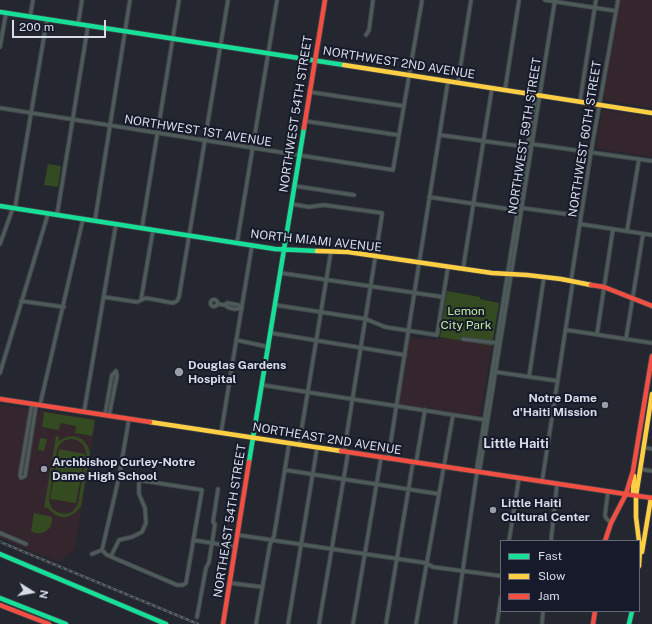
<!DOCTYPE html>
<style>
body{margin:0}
#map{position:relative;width:652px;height:624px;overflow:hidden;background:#24272f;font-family:"Public Sans",sans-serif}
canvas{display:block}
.legend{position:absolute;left:500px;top:540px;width:140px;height:72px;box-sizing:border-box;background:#161a2a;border:1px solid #646876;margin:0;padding:5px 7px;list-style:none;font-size:12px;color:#d8dce7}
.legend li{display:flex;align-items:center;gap:8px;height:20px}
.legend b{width:20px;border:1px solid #646876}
.north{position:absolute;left:12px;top:572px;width:40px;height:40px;-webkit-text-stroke:3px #161a2a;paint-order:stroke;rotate:101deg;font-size:11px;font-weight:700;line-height:16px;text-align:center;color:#d8dce7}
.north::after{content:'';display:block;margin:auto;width:14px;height:18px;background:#d8dce7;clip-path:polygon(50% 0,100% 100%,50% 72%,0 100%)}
.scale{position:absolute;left:12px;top:20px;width:94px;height:18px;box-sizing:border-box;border:2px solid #d8dce7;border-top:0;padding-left:5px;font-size:12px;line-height:14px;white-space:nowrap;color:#d8dce7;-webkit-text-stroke:3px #161a2a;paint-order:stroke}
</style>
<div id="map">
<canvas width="652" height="624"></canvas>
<ul class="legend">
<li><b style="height:5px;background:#16e098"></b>Fast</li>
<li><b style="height:5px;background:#ffcf43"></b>Slow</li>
<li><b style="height:5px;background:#f24e42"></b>Jam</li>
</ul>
<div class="north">N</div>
<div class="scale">200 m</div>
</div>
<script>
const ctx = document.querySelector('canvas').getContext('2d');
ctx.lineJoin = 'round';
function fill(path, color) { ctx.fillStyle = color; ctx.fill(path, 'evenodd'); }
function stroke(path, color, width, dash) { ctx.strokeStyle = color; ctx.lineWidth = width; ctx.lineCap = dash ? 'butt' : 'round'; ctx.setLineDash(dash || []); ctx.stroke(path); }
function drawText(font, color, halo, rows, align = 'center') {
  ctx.font = font + ' "Public Sans",sans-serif'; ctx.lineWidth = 4; ctx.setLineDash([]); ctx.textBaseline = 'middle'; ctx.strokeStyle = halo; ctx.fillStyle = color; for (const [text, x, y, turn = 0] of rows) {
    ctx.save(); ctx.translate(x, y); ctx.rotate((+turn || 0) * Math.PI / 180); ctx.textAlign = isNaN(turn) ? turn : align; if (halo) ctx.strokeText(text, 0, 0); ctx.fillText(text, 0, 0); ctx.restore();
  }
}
fill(new Path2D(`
 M620,0H652V108L607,101L604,96Z
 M603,110L652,117V157L599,149L596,145L602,112Z
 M411,337L436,340L439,339L440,337L492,346L480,415L479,416L400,404L399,402L409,339Z
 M0,404L96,419L75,550L58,562L0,538Z`), '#35262d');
fill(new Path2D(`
 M48,164L61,166L58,187L44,185Z
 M447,291L480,297V299L499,303L492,346L440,337Z
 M44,412L95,420L92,436L75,433L76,426L60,423L59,430L42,427Z
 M56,436L59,437V441C72,431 88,437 90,454L81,506C72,520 58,521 48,508H44ZM71,439C80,440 85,444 86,454L78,504L72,512C61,516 50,512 49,499L57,450C60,443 63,440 71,439Z
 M40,438L47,439L44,451L38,450Z
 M59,449L85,454L76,503L50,499Z
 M34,513L52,517C53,530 42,537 31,531Z`), '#344a20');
const street = new Path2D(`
 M545,0L616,11
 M30,17L33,0
 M78,24L82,0
 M366,35L369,30L373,0
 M0,47L6,13
 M458,82L471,0
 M505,90L519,0
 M310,92L403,106
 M580,101L596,0
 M0,108L393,170L422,0
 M305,121L398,135
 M440,135L527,147L532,144L652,161
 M295,186L354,195
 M429,197L515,210L522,208L581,216
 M292,204L309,207L324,205L382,213V215L344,452
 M15,208L47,19
 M57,215L88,26
 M95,220L130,0
 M580,224L652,235
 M142,228L179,0
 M627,231L639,159
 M237,243L277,0
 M0,244L13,208
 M463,269L492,88
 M281,273L443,297
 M571,281L591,152L618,0
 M104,297L137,302L146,298L173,303L177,301L179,297L228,0
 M210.5 303a3.5 3.5 0 1 1 7 0a3.5 3.5 0 1 1-7 0Z
 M141,300L153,230
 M21,301L64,307
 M218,304L225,305L227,303L238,305L242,308
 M225,305C229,309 236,310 242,308
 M275,305L366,319L385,327L437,335L448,267
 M567,330L652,343
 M271,333L405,355
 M597,334L613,229
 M463,339L497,343
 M626,339L643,234
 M236,340L269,347
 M496,372L558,381
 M0,373L48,214
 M529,377L544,277
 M262,385L486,420
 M40,405L83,219
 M84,412L116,224
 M105,415L112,375L116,371
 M109,416L117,376L116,371
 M221,433L252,245
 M299,445L331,251
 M643,447L652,449
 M388,459L448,81
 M416,463L425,410
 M640,469L652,471
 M285,470L439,494
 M477,472L480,468L555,0
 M21,478L25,476L36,405
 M21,478L20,475L32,404
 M542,482L573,281
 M608,491L605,515L606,518L611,523
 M0,533L26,544
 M238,535L426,563L433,567L501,576
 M193,540L236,547
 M509,541L519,478
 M551,541L557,484
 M102,550L107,555L177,585H183L186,583L202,490L119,477
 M102,550L119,477L129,419
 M92,554L102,550
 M111,556L119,540L132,537L142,532L146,523L145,508L139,494V480
 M230,583L262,587
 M197,617L206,568L209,562L215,524L213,522L218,489
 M256,624L270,544L274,536L289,444
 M288,624L317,448
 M319,624L348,453
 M353,624L381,458
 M386,624L413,462
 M416,624L453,415
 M455,624L477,472V467L536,95
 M497,624L501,597
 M542,624L543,611`);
const fast = new Path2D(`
 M0,12L344,65
 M0,206L275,249L317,251
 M249,462L304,128
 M0,554L166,624
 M0,598L66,624
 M629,624L632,611`);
const slow = new Path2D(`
 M344,65L652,113
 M317,251L348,252L492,273L527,275L561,279L591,285
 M150,422L341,451
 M634,476L633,492L636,496
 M642,552L651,498
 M639,566L640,549L636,517V496L652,394`);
const jam = new Path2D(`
 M304,128L325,0
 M591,285L604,287L652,306
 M0,399L150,422
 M341,451L652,498
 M605,541L611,523L626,494L633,471L652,356
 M0,605L49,624
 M223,624L249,462
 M593,624L595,611`);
stroke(street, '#42454c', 5);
stroke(fast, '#42454c', 6);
stroke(slow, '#42454c', 6);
stroke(jam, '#42454c', 6);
stroke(street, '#4d5b59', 3);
stroke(fast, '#16e098', 4.5);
stroke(slow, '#ffcf43', 4.5);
stroke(jam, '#f24e42', 4.5);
const rail = new Path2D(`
 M0,542L198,624`);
stroke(rail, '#5a6364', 2.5);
stroke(rail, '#161a2a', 1, [3]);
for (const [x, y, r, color] of [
 [179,372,5,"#999da7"],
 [605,405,4,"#999da7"],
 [44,469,4,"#999da7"],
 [493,510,4,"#999da7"]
]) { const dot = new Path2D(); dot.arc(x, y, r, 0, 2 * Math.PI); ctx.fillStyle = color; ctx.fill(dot); stroke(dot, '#161a2a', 1.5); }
drawText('12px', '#d8dce7', '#161a2a', [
 ["NORTHWEST 2ND AVENUE",399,63,9],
 ["NORTHWEST 54TH STREET",296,114,-81],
 ["NORTHWEST 1ST AVENUE",198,131,9],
 ["NORTHWEST 59TH STREET",525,136,-81],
 ["NORTHWEST 60TH STREET",585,139,-81],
 ["NORTH MIAMI AVENUE",316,241,6],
 ["NORTHEAST 2ND AVENUE",327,439,9],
 ["NORTHEAST 54TH STREET",230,521,-81]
]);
drawText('12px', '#beeb9b', '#161a2a', [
 ["Lemon",466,311],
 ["City Park",466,325]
]);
drawText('bold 12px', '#d8dce7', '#161a2a', [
 ["Douglas Gardens",188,365],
 ["Hospital",188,379],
 ["Notre Dame",597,398,"right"],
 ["d'Haiti Mission",597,412,"right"],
 ["Archbishop Curley-Notre",52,462],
 ["Dame High School",52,476],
 ["Little Haiti",501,503],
 ["Cultural Center",501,517]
], 'left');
drawText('bold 13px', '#d8dce7', '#161a2a', [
 ["Little Haiti",516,444]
]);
</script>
